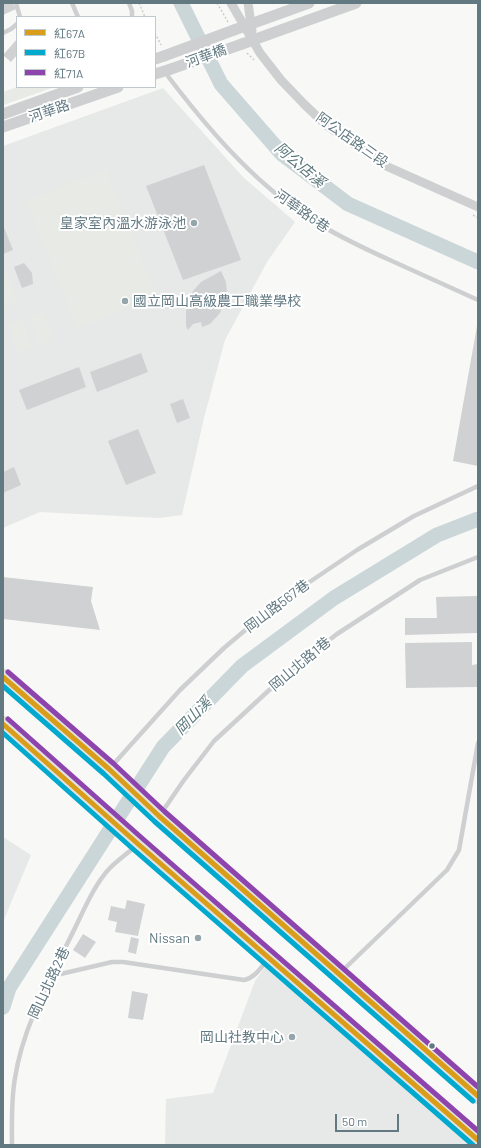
<!DOCTYPE html>
<meta charset="utf-8">
<style>
body{margin:0}
#map{position:relative;width:481px;height:1148px;overflow:hidden;background:#f8f8f7;font-family:Barlow,"Noto Sans TC",sans-serif}
canvas{display:block}
.frame{position:absolute;inset:0;border:4px solid #627982;pointer-events:none}
.legend{position:absolute;left:16px;top:16px;width:140px;height:72px;box-sizing:border-box;background:#fff;border:1px solid #c0c9cd;margin:0;padding:5px 7px;list-style:none;font-size:12px;color:#627982}
.legend li{display:flex;align-items:center;gap:8px;height:20px}
.legend b{width:20px;border:1px solid #c0c9cd}
.scale{position:absolute;left:335px;top:1114px;width:64px;height:18px;box-sizing:border-box;border:2px solid #627982;border-top:0;padding-left:5px;font-size:12px;line-height:14px;white-space:nowrap;color:#627982;-webkit-text-stroke:3px #fff;paint-order:stroke}
</style>
<div id="map">
<canvas width="481" height="1148"></canvas>
<div class="frame"></div>
<ul class="legend">
<li><b style="height:5px;background:#d99d1a"></b>紅67A</li>
<li><b style="height:5px;background:#00a9ce"></b>紅67B</li>
<li><b style="height:5px;background:#8e44ad"></b>紅71A</li>
</ul>
<div class="scale">50 m</div>
</div>
<script>
const ctx = document.querySelector('canvas').getContext('2d');
ctx.lineJoin = 'round';
function fill(path, color) { ctx.fillStyle = color; ctx.fill(path, 'evenodd'); }
function stroke(path, color, width, dash) { ctx.strokeStyle = color; ctx.lineWidth = width; ctx.lineCap = dash ? 'butt' : 'round'; ctx.setLineDash(dash || []); ctx.stroke(path); }
function drawText(font, color, halo, rows, align = 'center') {
  ctx.font = font + ' Barlow,"Noto Sans TC",sans-serif'; ctx.lineWidth = 4; ctx.setLineDash([]); ctx.textBaseline = 'middle'; ctx.strokeStyle = halo; ctx.fillStyle = color; for (const [text, x, y, turn = 0] of rows) {
    ctx.save(); ctx.translate(x, y); ctx.rotate((+turn || 0) * Math.PI / 180); ctx.textAlign = isNaN(turn) ? turn : align; if (halo) ctx.strokeText(text, 0, 0); ctx.fillText(text, 0, 0); ctx.restore();
  }
}
fill(new Path2D(`
 M163,88L243,177L295,222L267,262L225,340L204,418L182,515L159,518L40,512L3,528V146Z
 M3,837L31,855L3,922Z
 M268,963L470,1145H165L166,1099L213,1093L255,981Z`), '#e7e8e8');
fill(new Path2D(`
 M17,87H55L3,105V92Z
 M106,169L157,297L77,328L26,201Z
 M3,268H4L18,301L3,307Z
 M42,312L53,339L40,344L29,316Z
 M21,319L32,347L19,352L8,324Z`), '#e8ebe5');
stroke(new Path2D(`
 M181,3L221,84L282,154L348,204L478,262
 M3,1007L9,988L163,747L242,666L334,598L437,535L478,519`), '#cbd6d8', 15);
fill(new Path2D(`
 M3,3H13L16,9L3,15Z
 M17,39V55L11,62L3,55Z
 M204,165L241,260L183,280L146,186Z
 M3,225L13,250L3,254Z
 M24,263L32,273L33,284L22,288L14,267Z
 M221,271L226,282L227,293L220,313L210,324L202,327L201,322L193,324L188,330L186,326V311L188,302L193,291L201,282Z
 M477,326H478V466L453,461Z
 M141,353L148,372L97,392L90,372Z
 M79,367L86,387L27,410L19,390Z
 M183,399L190,418L177,423L170,404Z
 M138,429L156,473L126,485L108,441Z
 M14,467L21,485L3,493V472Z
 M3,577L93,587L91,601L100,630L3,619Z
 M478,596V633L405,635V618H437L436,597Z
 M472,642V665L478,664V687L406,688L405,643Z
 M127,900L145,904L138,936L115,932L117,922L108,920L111,906L125,909Z
 M83,934L96,942L85,958L73,950Z
 M131,937L139,939L136,954L128,952Z
 M132,991L148,994L143,1020L128,1018Z`), '#cfd1d2');
const primary = new Path2D(`
 M3,677L109,769L159,816L478,1096
 M3,724L138,844L478,1140`);
stroke(primary, '#d4d5d5', 16);
stroke(new Path2D(`
 M139,3L145,17
 M217,3L228,22
 M155,33L161,45
 M247,53L254,60
 M473,215L478,218`), '#cbcdcd', 1.5, [2, 2]);
stroke(new Path2D(`
 M16,3L20,17
 M72,3L78,17
 M129,3L132,11V17
 M3,33L11,29L17,24
 M164,71C204,124 250,179 306,216C333,234 363,248 392,261C421,274 449,287 478,300
 M110,768L180,690L224,648L274,606L357,550L414,516L478,486
 M160,815L184,780L214,741L292,669L337,634L420,580L478,557
 M340,973L447,870L459,850L478,743
 M52,976L112,962H123L244,980C255,978 261,967 268,959
 M12,1145C12,1123 11,1100 15,1078C23,1026 50,979 73,932C83,912 94,885 109,869C118,860 128,853 137,845`), '#cecfd0', 4.5);
stroke(new Path2D(`
 M231,3L260,53L281,80L304,104L326,125L386,166L478,207
 M248,3L252,31`), '#cecfd0', 9);
stroke(new Path2D(`
 M234,30L309,3
 M242,44L356,3
 M155,59L164,56
 M155,74L171,69
 M3,114L78,87
 M3,127L118,87`), '#cecfd0', 11);
stroke(primary, '#e1e2e2', 14);
stroke(new Path2D(`
 M164,56L234,30
 M171,69L242,44`), '#cecfd0', 11);
stroke(new Path2D(`
 M3,677L109,769L159,816L478,1096
 M3,724L138,844L478,1140`), '#d99d1a', 5);
stroke(new Path2D(`
 M3,686L104,774L154,821L473,1101
 M3,733L133,849L473,1145`), '#00a9ce', 5);
stroke(new Path2D(`
 M8,672L114,764L164,811L478,1087
 M8,719L143,839L478,1131`), '#8e44ad', 5);
for (const [x, y, r, color] of [
 [194,223,4,"#96a5ab"],
 [125,301,4,"#96a5ab"],
 [198,938,4,"#96a5ab"],
 [292,1037,4,"#96a5ab"],
 [432,1046,3.5,"#627982"]
]) { const dot = new Path2D(); dot.arc(x, y, r, 0, 2 * Math.PI); ctx.fillStyle = color; ctx.fill(dot); stroke(dot, '#fff', 1.5); }
drawText('14px', '#627982', '#fff', [
 ["河華橋",206,56,-20],
 ["河華路",49,111,-19],
 ["阿公店路三段",352,140,35],
 ["河華路6巷",302,211,35],
 ["岡山路567巷",277,606,-37],
 ["岡山北路1巷",300,664,-40],
 ["岡山北路2巷",49,983,-65]
]);
drawText('14px', '#627982', '#fff', [
 ["皇家室內溫水游泳池",186,223],
 ["國立岡山高級農工職業學校",133,301,"left"],
 ["Nissan",190,938],
 ["岡山社教中心",284,1037]
], 'right');
drawText('italic 15px', '#5d787c', '#fff', [
 ["阿公店溪",300,165,40],
 ["岡山溪",193,716,-46]
]);
</script>
